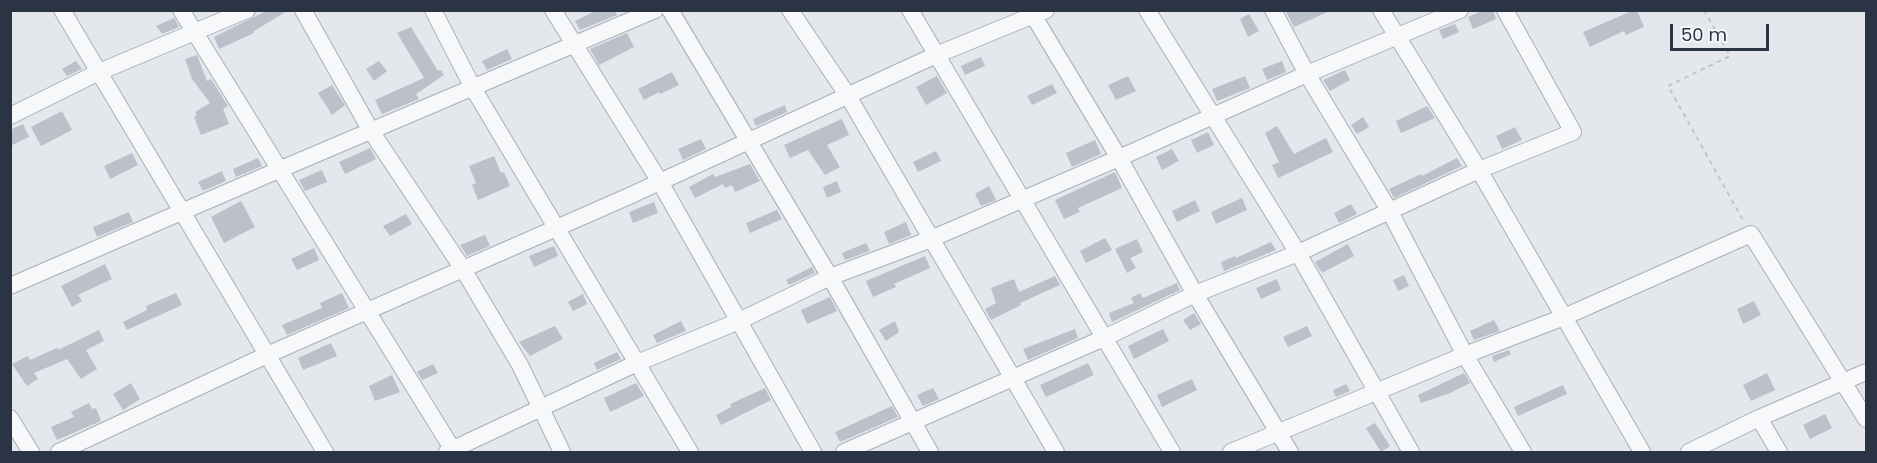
<!DOCTYPE html>
<style>
body{margin:0}
#map{position:relative;width:1877px;height:463px;overflow:hidden;background:#e4e7ec;font-family:Poppins,sans-serif}
canvas{display:block}
.frame{position:absolute;inset:0;border:12px solid #2b3445;pointer-events:none}
.scale{position:absolute;left:1670px;top:24px;width:99px;height:27px;box-sizing:border-box;border:3px solid #2b3445;border-top:0;padding-left:8px;font-size:18px;line-height:21px;white-space:nowrap;color:#2b3445;-webkit-text-stroke:4px #f4f6f9;paint-order:stroke}
</style>
<div id="map">
<canvas width="1877" height="463"></canvas>
<div class="frame"></div>
<div class="scale">50 m</div>
</div>
<script>
const ctx = document.querySelector('canvas').getContext('2d');
ctx.lineJoin = 'round';
function fill(path, color) { ctx.fillStyle = color; ctx.fill(path, 'evenodd'); }
function stroke(path, color, width, dash) { ctx.strokeStyle = color; ctx.lineWidth = width; ctx.lineCap = dash ? 'butt' : 'round'; ctx.setLineDash(dash || []); ctx.stroke(path); }
fill(new Path2D(`
 M268,10H289L254,31V33L219,49L214,37Z
 M597,10H614L617,15L580,30L575,21Z
 M1285,10H1332L1294,27Z
 M1484,10H1493L1496,19L1473,29L1468,17Z
 M1634,10H1637L1644,27L1626,35L1624,31L1590,47L1583,32Z
 M1249,14L1259,31L1248,37L1240,19Z
 M174,18L179,27L162,34L156,26Z
 M1455,24L1459,32L1443,39L1439,30Z
 M411,27L438,71L441,70L444,75L416,94L419,99L382,114L375,100L424,78L397,33Z
 M627,33L634,47L599,65L590,49Z
 M507,49L512,59L487,70L482,61Z
 M197,55L207,81L211,79L228,106L223,109L229,124L201,135L194,117L197,115L195,112L210,103L192,79L185,59Z
 M981,57L985,66L965,75L961,66Z
 M76,61L82,69L67,76L62,69Z
 M379,61L387,71L374,81L366,69Z
 M1282,61L1286,72L1267,80L1262,69Z
 M1345,70L1350,80L1330,91L1323,80Z
 M672,72L679,85L660,94L659,92L644,100L638,89Z
 M937,76L947,93L926,105L916,87Z
 M1128,76L1136,91L1116,100L1108,85Z
 M1245,76L1250,88L1217,101L1212,89Z
 M1052,84L1057,93L1032,105L1027,96Z
 M332,85L345,105L332,115L318,93Z
 M785,105L787,112L756,126L753,119Z
 M1427,106L1435,118L1401,133L1396,121Z
 M62,111L72,130L41,146L31,127Z
 M1363,117L1369,127L1357,134L1351,125Z
 M842,119L849,135L827,145L840,167L825,175L808,150L790,158L784,145Z
 M23,124L29,137L10,146V130Z
 M1277,126L1294,154L1326,138L1333,152L1278,178L1272,165L1279,162L1265,133Z
 M1515,127L1522,140L1502,149L1496,136Z
 M1208,132L1214,145L1197,153L1191,140Z
 M701,139L706,149L683,160L678,149Z
 M1095,140L1101,154L1072,167L1066,153Z
 M370,148L376,159L345,174L339,162Z
 M1172,149L1179,161L1162,170L1156,157Z
 M936,151L941,161L918,172L913,162Z
 M132,153L138,165L110,179L104,166Z
 M494,156L501,173L504,172L510,186L478,200L472,185L476,183L469,166Z
 M258,158L262,166L236,177L233,169Z
 M1457,158L1462,166L1394,198L1389,189L1421,174L1422,176Z
 M750,164L760,181L735,192L732,185L725,188L723,184L695,198L689,187L713,174L715,177Z
 M322,170L327,182L305,191L299,180Z
 M222,171L226,181L203,191L198,182Z
 M1115,172L1122,188L1078,208L1080,212L1064,219L1055,200Z
 M837,181L841,192L827,198L823,187Z
 M989,186L996,200L981,206L975,194Z
 M1242,198L1247,210L1216,224L1211,212Z
 M1195,200L1200,211L1177,222L1172,211Z
 M241,201L255,227L224,243L211,217Z
 M654,202L658,213L633,223L629,212Z
 M1351,204L1357,214L1339,223L1334,213Z
 M777,210L782,219L750,233L746,223Z
 M129,212L133,222L97,237L93,227Z
 M406,214L412,224L390,236L383,226Z
 M906,222L911,235L889,244L884,232Z
 M485,235L490,246L467,256L460,245Z
 M1105,238L1112,250L1086,263L1080,251Z
 M1137,239L1143,252L1130,258L1136,268L1127,273L1115,249Z
 M1271,242L1276,250L1224,271L1221,262L1235,256L1236,258Z
 M866,243L870,251L845,260L842,253Z
 M1348,244L1354,256L1322,273L1315,262Z
 M554,246L558,256L534,267L529,256Z
 M314,248L319,260L297,270L291,259Z
 M925,256L930,268L894,284L896,287L873,297L866,281Z
 M105,264L112,279L78,295L82,301L72,307L61,286Z
 M812,267L815,273L789,285L786,280Z
 M1404,275L1409,286L1398,291L1393,280Z
 M1055,276L1060,285L1020,303L1021,305L991,320L985,309L996,303L991,288L1014,279L1019,292Z
 M1277,279L1281,290L1261,299L1256,288Z
 M1177,283L1180,290L1112,322L1109,313L1134,303L1131,298L1140,293L1143,298Z
 M176,293L182,305L127,330L123,322L147,310L146,306Z
 M342,293L349,308L287,335L282,325L322,308L320,303Z
 M583,294L587,304L573,311L568,302Z
 M830,297L837,311L807,324L801,310Z
 M1754,301L1761,315L1743,324L1737,309Z
 M1194,313L1201,324L1190,330L1183,320Z
 M1494,320L1500,331L1474,340L1470,331Z
 M681,321L686,331L657,343L653,335Z
 M895,321L899,332L886,341L879,330Z
 M555,326L563,339L530,356L519,342Z
 M1307,326L1312,336L1288,347L1283,337Z
 M1075,329L1078,338L1028,360L1023,349Z
 M1163,329L1169,341L1134,359L1128,346Z
 M99,330L104,341L86,350L97,369L81,379L67,359L34,373L38,379L27,386L12,364L28,356L30,360L57,348L58,350Z
 M331,343L337,356L303,370L298,358Z
 M1509,350L1511,354L1494,362L1492,356Z
 M617,352L621,359L597,370L594,363Z
 M1088,363L1094,375L1046,397L1040,385Z
 M433,364L438,373L422,380L417,372Z
 M1464,373L1470,383L1450,393L1421,403L1418,395Z
 M1767,373L1775,390L1751,401L1743,385Z
 M392,375L400,392L375,401L369,386Z
 M1192,379L1197,390L1162,407L1157,395Z
 M131,383L140,399L123,410L113,394Z
 M636,383L644,396L610,412L604,398Z
 M1346,384L1350,391L1336,397L1333,390Z
 M1563,385L1567,394L1518,416L1514,407Z
 M765,388L771,400L721,425L716,415L731,407L730,404Z
 M933,388L939,399L923,406L917,395Z
 M89,403L92,409L96,408L101,421L57,440L51,427L74,417L71,412Z
 M892,406L898,417L840,442L835,432Z
 M1825,414L1832,428L1810,439L1803,425Z
 M1375,423L1390,446L1381,452L1366,428Z`), '#bbc0ca');
const minor = new Path2D(`
 M62,10L325,452
 M181,10L453,450
 M303,10L371,131L463,269L520,365L562,452
 M433,10L473,88L690,452
 M553,10L660,182L813,452
 M670,10L830,277L930,452
 M790,10L848,96L1056,452
 M910,10L1172,452
 M1030,10L1119,158L1195,294L1290,452
 M1147,10L1298,253L1411,452
 M1273,10L1307,74L1389,210L1465,355L1523,452
 M1381,10L1479,170L1642,452
 M10,116L99,72L247,10
 M10,286L281,169L655,10
 M10,418L31,452
 M1759,418L1779,452
 M59,452L267,355L627,197L936,55L1046,10
 M447,452L637,363L739,321L830,277L926,241L1119,158L1307,74L1460,10
 M844,452L1104,338L1195,294L1298,253L1479,170L1573,132L1505,10
 M1231,452L1465,355L1564,317L1751,234L1866,419
 M1689,452L1759,418L1866,372`);
stroke(minor, '#a9aeb7', 18);
stroke(new Path2D(`
 M1704,10L1730,56L1668,86L1744,222`), '#c2c5cb', 2, [4.5, 4.5]);
stroke(minor, '#f7f8fa', 16);
</script>
